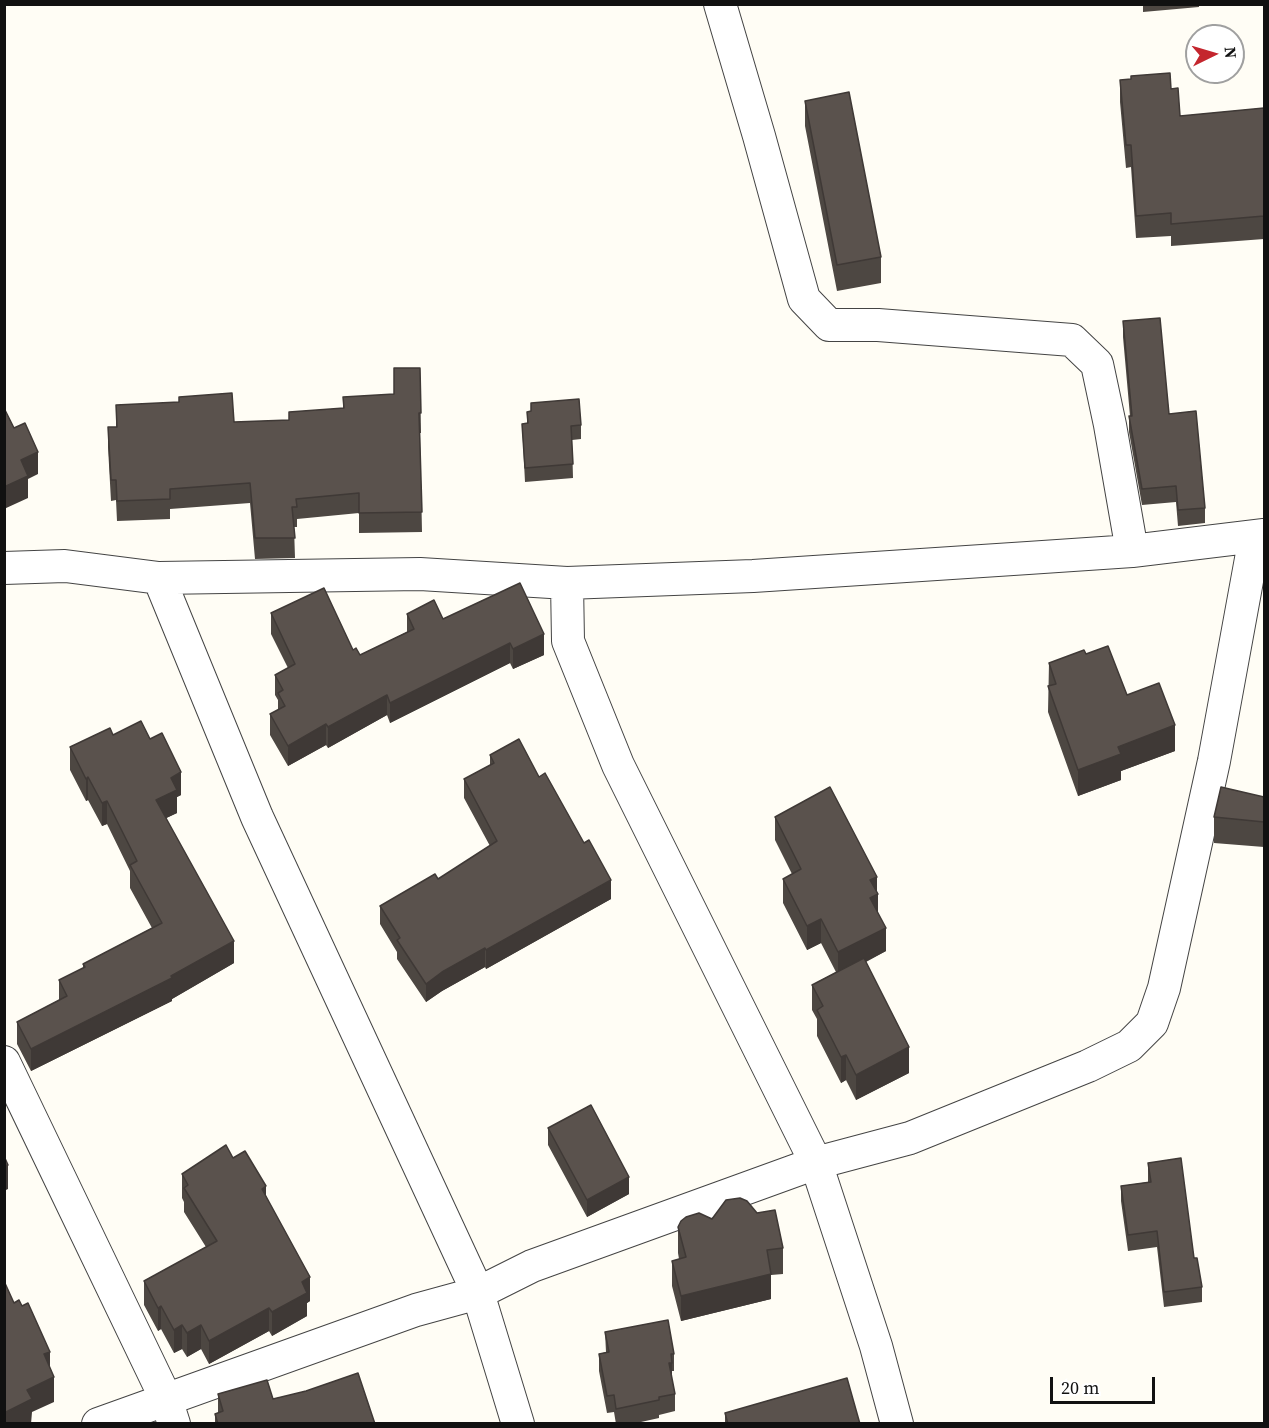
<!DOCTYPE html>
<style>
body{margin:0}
#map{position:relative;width:1269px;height:1428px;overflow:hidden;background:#fffdf5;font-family:"Source Serif 4",serif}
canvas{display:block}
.frame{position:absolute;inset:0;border:6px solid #111;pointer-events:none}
.north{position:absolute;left:1185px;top:24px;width:60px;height:60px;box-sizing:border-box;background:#fff;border:2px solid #a0a0a0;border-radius:50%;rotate:85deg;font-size:16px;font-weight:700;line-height:24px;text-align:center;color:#111}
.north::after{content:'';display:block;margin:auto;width:21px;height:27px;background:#c4262e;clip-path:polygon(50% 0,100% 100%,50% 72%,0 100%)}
.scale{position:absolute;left:1050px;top:1377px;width:105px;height:27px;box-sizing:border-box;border:3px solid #111;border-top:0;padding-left:8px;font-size:18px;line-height:21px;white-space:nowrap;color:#111;-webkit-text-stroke:4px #fff;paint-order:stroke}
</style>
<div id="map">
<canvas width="1269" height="1428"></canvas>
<div class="frame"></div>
<div class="north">N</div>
<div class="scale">20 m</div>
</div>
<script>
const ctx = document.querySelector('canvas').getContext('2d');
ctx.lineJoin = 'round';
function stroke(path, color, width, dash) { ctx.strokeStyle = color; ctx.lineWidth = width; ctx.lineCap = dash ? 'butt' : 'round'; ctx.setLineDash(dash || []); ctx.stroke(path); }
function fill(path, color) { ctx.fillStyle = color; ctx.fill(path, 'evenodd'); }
const street = new Path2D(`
 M720,4L759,136L804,299L829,325H878L1072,340L1097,364L1110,425L1132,551
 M4,568L65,566L159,578L420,574L567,583L753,576L1028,558L1132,551L1264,535
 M159,578L257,817L478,1293L518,1424
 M567,583L568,641L618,765L816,1163L876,1346L897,1424
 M4,1062L166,1399L174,1424
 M98,1424L416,1310L478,1293L532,1266L816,1163L910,1138L1088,1066L1129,1046L1152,1023L1164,988L1214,761L1255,537`);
stroke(street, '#444', 34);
stroke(street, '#fff', 32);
fill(new Path2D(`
 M1143,4H1199V7L1143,12Z
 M1120,80L1171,89L1180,116L1264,108V239L1171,246V236L1136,238L1131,167L1126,168L1120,102Z
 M805,101L881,257V283L837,291L805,126Z
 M1123,321L1169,414L1205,508V523L1178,526L1176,502L1142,505L1129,432V416H1130L1123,337Z
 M420,368L421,433H420L422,532L359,533V513L297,519V527H294L295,558L255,559L250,503L170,509V519L117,521L116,500L111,501L108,447V427H116V405L234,422L289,420L343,408V397L394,395Z
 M531,403L581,425V439L572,440L573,478L525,482L522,424L527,423V412H531Z
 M271,613L353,650L360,655L407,632V614L443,619L544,655L513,669L510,663L390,723L387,715L328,748L326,745L288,766L270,735V714L278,710V700L275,695V675L288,668L271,634Z
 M1086,654L1127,695L1175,751L1121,771V780L1078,796L1048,712L1049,663Z
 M113,735L150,739L181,795L177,797V813L166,818L234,963L172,999V1001L31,1071L17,1044V1022L59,1000V980L83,968V964L152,928L130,888V871L107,824L102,826L88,800L86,801L70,770V747Z
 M490,755L539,777L611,899L486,969L485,967L442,991L426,1002L397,959V952L380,924V906L438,879L490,846L464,798V779L490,765Z
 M1264,797V847L1214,843V817Z
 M775,817L877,891L878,913L886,951L866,962L909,1073L856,1100L846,1080L841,1083L817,1036V1019L812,1010V985L836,972L821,943L807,950L783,903V879L792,874L775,840Z
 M548,1128L629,1194L587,1217L548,1145Z
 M233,1158L266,1196L310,1301L307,1303V1316L272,1336L269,1331L209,1364L201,1349L187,1357L182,1349L174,1353L161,1329L158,1331L144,1305V1281L206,1247L184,1212V1202L182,1198V1174Z
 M1148,1163L1194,1258L1202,1287V1302L1164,1307L1157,1247L1128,1251L1121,1201V1186L1148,1182Z
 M712,1219L783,1248V1274L771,1275V1299L681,1321L672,1286V1261L679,1259L678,1253V1227Z
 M605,1332L674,1354V1371H672V1380L675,1394V1411L659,1415V1418L632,1424H616L614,1412L607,1413L599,1371V1354L606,1352Z
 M218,1394L273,1399L375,1424H215V1414L218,1413Z
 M725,1413L860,1424H725Z`), '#4d4742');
fill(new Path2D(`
 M38,452V474L28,479V498L4,509V487L21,460Z
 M544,634V655L513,669V649Z
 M510,643V663L390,723V703Z
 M387,695V715L328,748V727Z
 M326,724V745L288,766V746Z
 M1175,725V751L1121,771V780L1078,796V770L1118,747Z
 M181,772V795L177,797V813L156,823V800L171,778Z
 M88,777V800L86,801V779Z
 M107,801V824L102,826V803Z
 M877,877V894H878V917L870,921V880Z
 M611,880V899L486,969V950Z
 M821,919V943L807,950V926Z
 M886,928V951L838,976V952Z
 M234,941V963L172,999V1001L31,1071V1049L171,976Z
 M485,948V967L442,991L426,1002V984L442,972Z
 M909,1047V1073L856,1100V1075Z
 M846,1055V1080L841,1083V1057Z
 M8,1165V1189L4,1191V1166Z
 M629,1177V1194L587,1217V1200Z
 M266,1186V1210L262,1189Z
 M771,1274V1299L681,1321V1296Z
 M310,1277V1301L307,1303V1316L272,1336V1312L302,1282Z
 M161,1306V1329L158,1331V1308Z
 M269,1308V1331L209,1364V1341Z
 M182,1325V1349L174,1353V1330Z
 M201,1325V1349L187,1357V1333Z
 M50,1352V1376L44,1354Z
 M669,1363H672V1380Z
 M54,1377V1402L32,1412L31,1424H4V1413L27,1390Z`), '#3f3936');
const building = new Path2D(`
 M1170,73L1171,89L1178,88L1180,116L1264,108V216L1171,224V213L1136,216L1131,145H1126L1120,80L1131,79V76Z
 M849,92L881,257L837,265L805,101Z
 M1160,318L1169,414L1196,411L1205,508L1178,510L1176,486L1142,489L1129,416H1132L1123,321Z
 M394,368H420L421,413H419L422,512L359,513V493L296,499L297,507H292L295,538H255L250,483L170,489V499L117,501L116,480H111L108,427H117L116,405L179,402V397L232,393L234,422L289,420V412L344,408L343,397L394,394Z
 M579,399L581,425L571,426L573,464L525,468L522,424L528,423L527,412L531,411V403Z
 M4,408L14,428L25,423L38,452L21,460L28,476L4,487Z
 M520,583L544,634L513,649L510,643L390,703L387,695L328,727L326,724L288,746L270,714L285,706L278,693L283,690L275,675L295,664L271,613L324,588L353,650L356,648L360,655L414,629L407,614L434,600L443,619Z
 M1108,646L1127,695L1159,683L1175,725L1118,747L1121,754L1078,770L1048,686L1056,684L1049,663L1084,650L1086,654Z
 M141,721L150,739L162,733L181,772L171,778L177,790L156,800L234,941L171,976L172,978L31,1049L17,1022L67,996L59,980L85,967L83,964L162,923L130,865L137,861L107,801L102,803L88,777L86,779L70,747L110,728L113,735Z
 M519,739L539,777L545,773L584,843L589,840L611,880L486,950L485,948L442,972L426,984L397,940L400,938L380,906L435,874L438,879L497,841L464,779L494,763L490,755Z
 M830,787L877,877L870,880L878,894L870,898L886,928L838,952L821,919L807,926L783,879L801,869L775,817Z
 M1221,787L1264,797V822L1214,817Z
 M864,958L909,1047L856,1075L846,1055L841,1057L817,1010L823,1006L812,985Z
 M591,1105L629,1177L587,1200L548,1128Z
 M226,1145L233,1158L245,1151L266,1186L262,1189L310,1277L302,1282L307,1293L272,1312L269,1308L209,1341L201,1325L187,1333L182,1325L174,1330L161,1306L158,1308L144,1281L217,1241L184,1188L188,1185L182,1174Z
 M4,1156L8,1165L4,1166Z
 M1181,1158L1194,1258H1197L1202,1287L1164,1292L1157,1231L1128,1235L1121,1186L1151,1182L1148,1163Z
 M740,1198L747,1201L757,1213L775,1210L783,1248L767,1250L771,1274L681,1296L672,1261L686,1257L678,1227L681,1221L686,1217L699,1213L712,1219L726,1200Z
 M4,1281L14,1303L19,1300L22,1306L28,1303L50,1352L44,1354L54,1377L27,1390L32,1399L4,1413Z
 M668,1320L674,1354H671L672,1363H669L675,1394L659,1397V1400L616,1409L614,1395L607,1396L599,1354L609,1352L605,1332Z
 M358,1373L375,1424H218L215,1414L223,1411L218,1394L267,1380L273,1399L306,1391Z
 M847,1378L860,1424H728L725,1413Z`);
fill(building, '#5a524d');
stroke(building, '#3f3936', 1.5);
</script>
